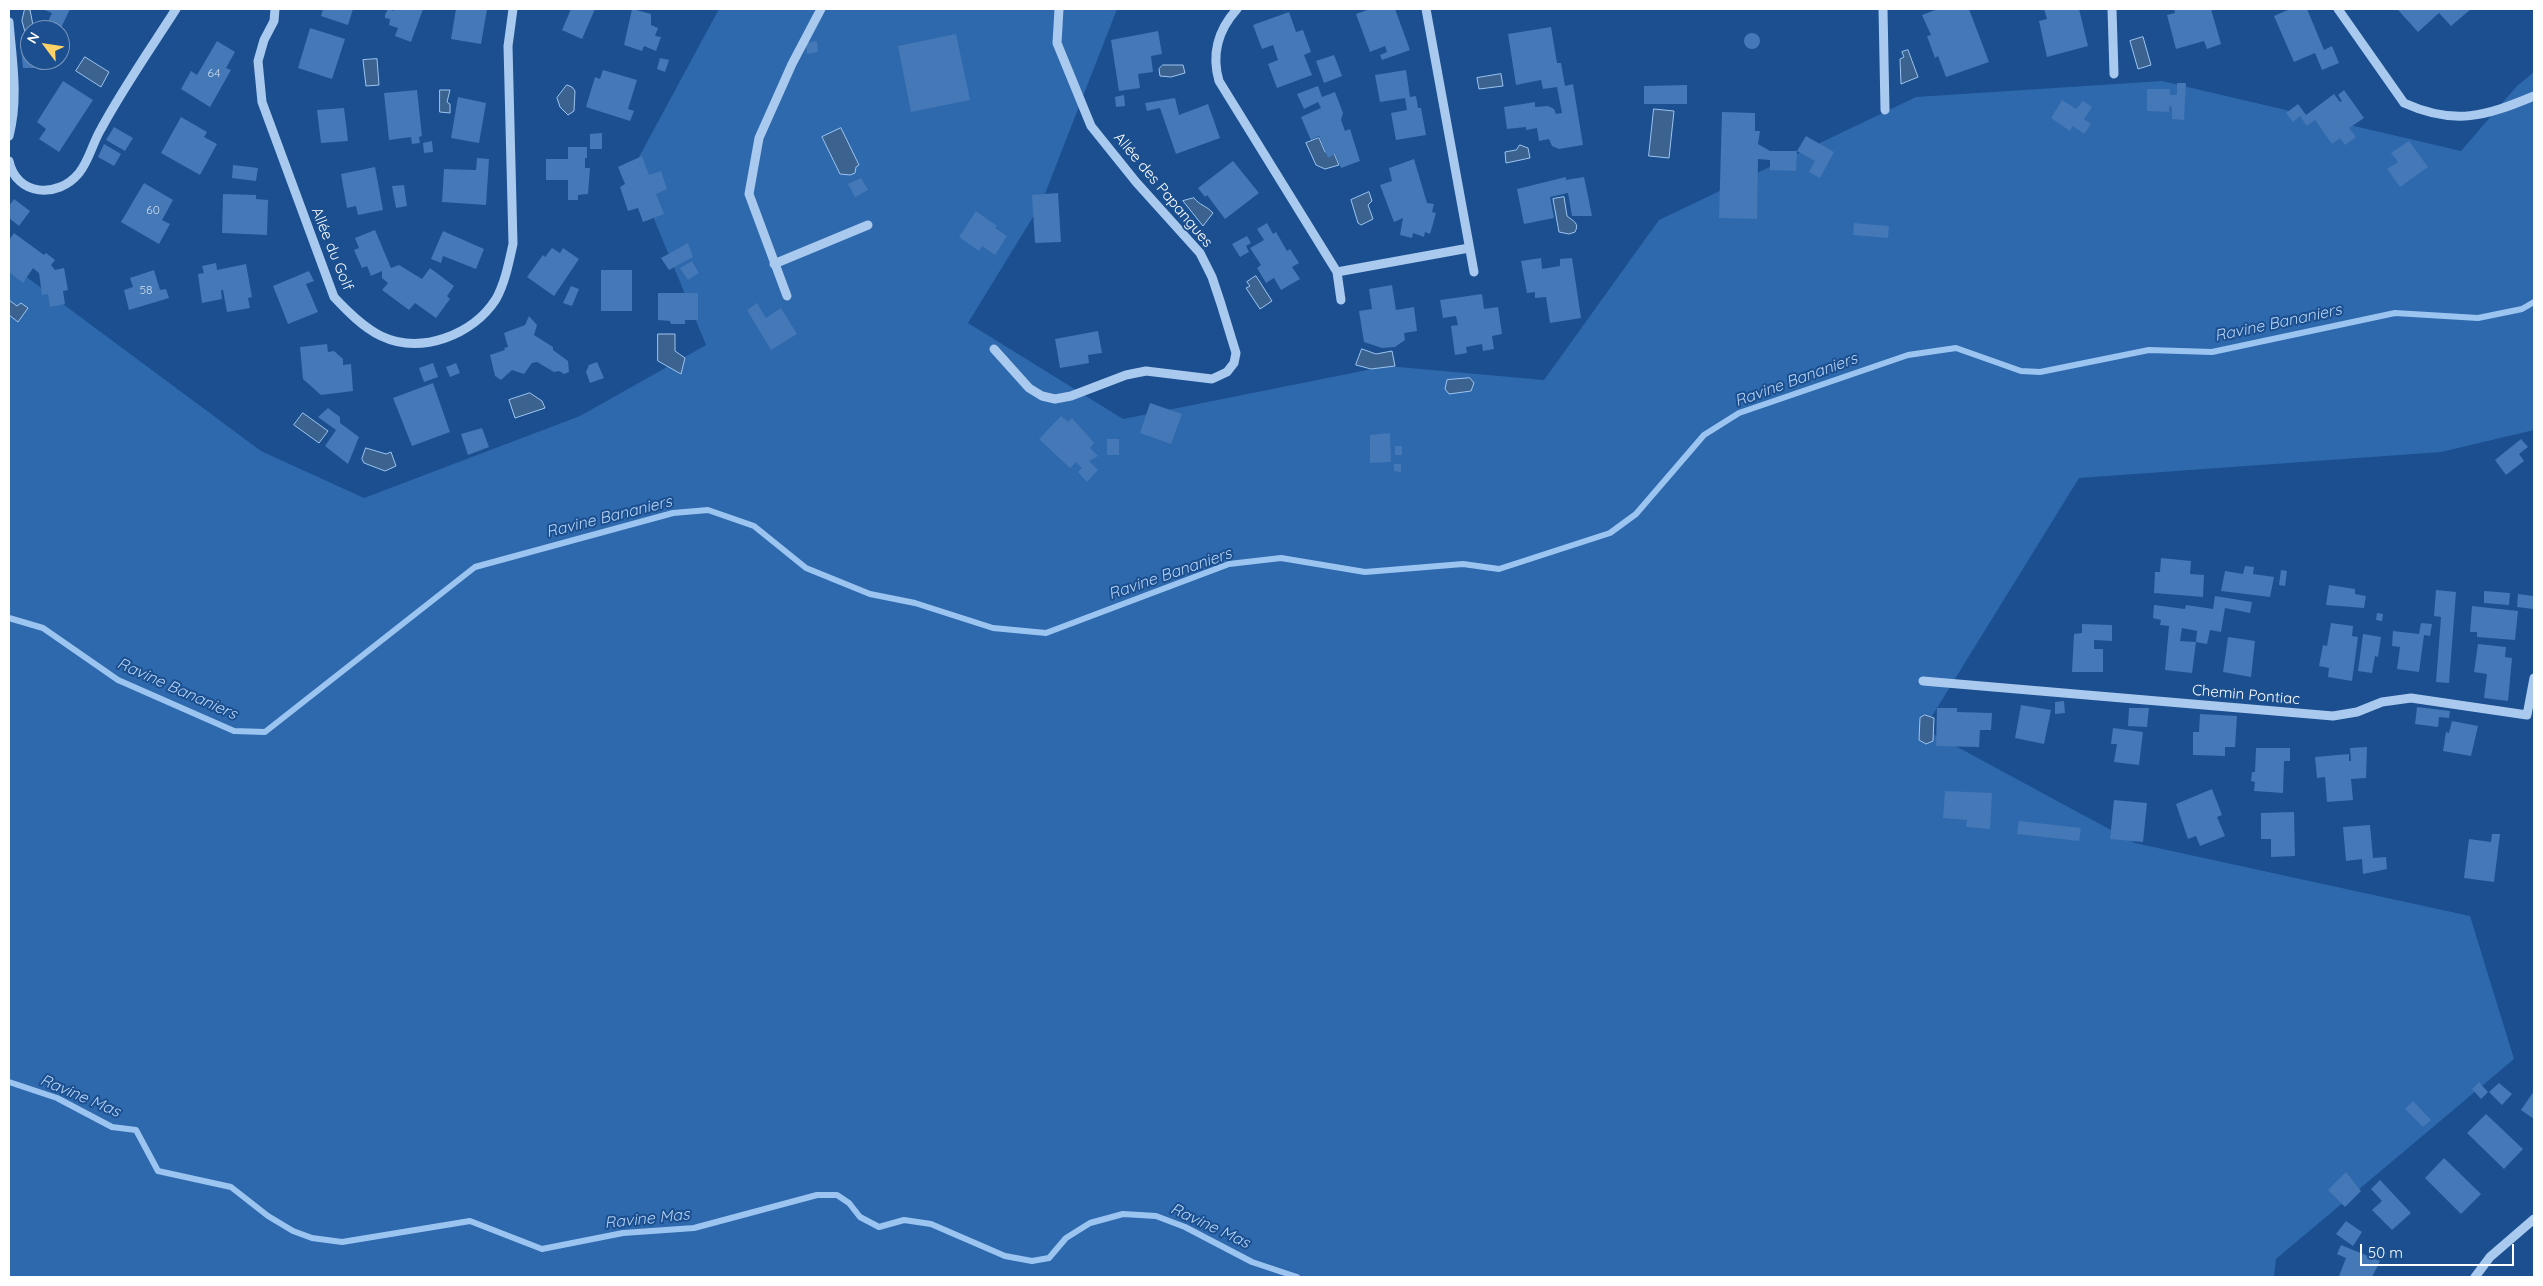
<!DOCTYPE html>
<meta charset="utf-8">
<style>
body{margin:0}
#map{position:relative;width:2543px;height:1286px;overflow:hidden;background:#1b4f8f;font-family:Quicksand,sans-serif}
canvas{display:block}
.frame{position:absolute;inset:0;border:10px solid #fff;pointer-events:none}
.north{position:absolute;left:20px;top:20px;width:50px;height:50px;box-sizing:border-box;background:#1b4f8f;border:1px solid #7695bc;border-radius:50%;rotate:301deg;font-size:14px;font-weight:700;line-height:20px;text-align:center;color:#fff}
.north::after{content:'';display:block;margin:auto;width:18px;height:22px;background:#ffd166;clip-path:polygon(50% 0,100% 100%,50% 72%,0 100%)}
.scale{position:absolute;left:2360px;top:1244px;width:154px;height:22px;box-sizing:border-box;border:2px solid #fff;border-top:0;padding-left:6px;font-size:15px;line-height:18px;white-space:nowrap;color:#fff;-webkit-text-stroke:4px #1b4f8f;paint-order:stroke}
</style>
<div id="map">
<canvas width="2543" height="1286"></canvas>
<div class="frame"></div>
<div class="north">N</div>
<div class="scale">50 m</div>
</div>
<script>
const ctx = document.querySelector('canvas').getContext('2d');
ctx.lineJoin = 'round';
function fill(path, color) { ctx.fillStyle = color; ctx.fill(path, 'evenodd'); }
function stroke(path, color, width, dash) { ctx.strokeStyle = color; ctx.lineWidth = width; ctx.lineCap = dash ? 'butt' : 'round'; ctx.setLineDash(dash || []); ctx.stroke(path); }
function drawText(font, color, halo, rows, align = 'center') {
  ctx.font = font + ' Quicksand,sans-serif'; ctx.lineWidth = 4; ctx.setLineDash([]); ctx.textBaseline = 'middle'; ctx.strokeStyle = halo; ctx.fillStyle = color; for (const [text, x, y, turn = 0] of rows) {
    ctx.save(); ctx.translate(x, y); ctx.rotate((+turn || 0) * Math.PI / 180); ctx.textAlign = isNaN(turn) ? turn : align; if (halo) ctx.strokeText(text, 0, 0); ctx.fillText(text, 0, 0); ctx.restore();
  }
}
fill(new Path2D(`
 M719,9H1117L1041,204L968,323L1123,419L1387,366L1544,380L1659,220L1916,97L2162,81L2461,151L2517,86L2534,72V430L2441,452L2079,478L1924,729L2135,843L2470,916L2514,1059L2276,1259L2274,1277H9V264L261,451L364,498L580,416L706,345L633,168Z`), '#2e69ad');
const water = new Path2D(`
 M25,9L30,10L34,30H30V41L28,43L22,21Z
 M2143,37L2151,65L2138,69L2130,41Z
 M1908,50L1918,77L1901,84L1900,59L1904,57L1902,52Z
 M85,57L109,72L101,87L76,71Z
 M377,59L379,85L366,86L363,60Z
 M1163,65H1183L1185,73L1171,77L1160,76L1159,69Z
 M1501,74L1503,86L1479,89L1477,78Z
 M567,85L572,87L575,91L574,111L568,115L560,107L557,98Z
 M440,90H450L447,102L450,104V113L440,112Z
 M1654,109L1674,111L1669,158L1649,156Z
 M841,128L859,165L856,167L855,173L850,175L840,174L822,137Z
 M1319,138L1325,152L1333,151L1339,165L1325,169L1316,165L1306,143Z
 M1520,145L1528,148L1530,158L1506,163L1505,152L1516,150Z
 M1369,192L1372,201L1368,205L1373,219L1361,225L1358,223L1351,200Z
 M1564,197L1567,216C1573,221 1580,223 1575,232L1569,234L1559,232L1553,199Z
 M1194,198C1199,205 1207,206 1213,213L1203,226L1183,201Z
 M1256,276L1272,301L1260,309L1246,288L1250,286L1247,282Z
 M9,300L17,306L21,303L28,308L18,322L9,315Z
 M658,334H675V351L685,358L681,374L658,361Z
 M1362,349L1376,354L1392,351L1395,366L1371,369L1356,365Z
 M1470,378L1474,383L1471,391L1449,394L1445,389L1447,380Z
 M530,393L542,401L545,408L515,418L509,400Z
 M303,413L328,431L319,443L294,425Z
 M366,448L386,454L391,452L396,466L385,471L364,463L362,459Z
 M1925,715L1934,718L1933,741L1926,744L1919,740L1920,718Z`);
fill(water, '#3c6290');
stroke(water, '#9cc4f0', 1);
stroke(new Path2D(`
 M9,618L43,628L118,680L234,731L265,732L475,567L673,513L708,510L754,526L806,568L870,594L915,603L993,628L1046,633L1229,564L1281,558L1365,572L1463,564L1499,569L1610,533L1636,514L1704,435L1739,413L1908,355L1956,348L2021,371L2040,372L2149,350L2212,352L2395,313L2478,318L2522,309L2534,302
 M9,1082L57,1098L112,1127L136,1130L158,1171L231,1187L268,1216L293,1231L312,1238L342,1242L470,1221L542,1249L623,1233L694,1228L817,1195H837L849,1203L860,1217L879,1227L904,1220L931,1224L1005,1256L1032,1261L1049,1258L1066,1238L1090,1223L1123,1214L1156,1216L1185,1227L1252,1262L1297,1277`), '#9cc4f0', 6);
fill(new Path2D(`
 M42,9H70L60,30H44L52,13Z
 M323,9H353L348,25L321,16Z
 M388,9L394,11V9H423L411,42L395,36L398,28L389,25L390,19L385,18V15Z
 M456,9H487L481,44L451,39Z
 M571,9H595L582,39L562,30Z
 M632,9L651,14V25L658,28L655,36L661,37L656,51L644,46L642,51L624,45Z
 M1370,9H1395L1410,50L1382,60L1380,55L1387,52L1385,46L1370,52L1356,14Z
 M1938,9H1969L1989,62L1946,77L1938,56L1935,58L1927,36L1931,35L1922,15Z
 M2044,9H2079L2088,46L2047,57L2039,21L2047,19Z
 M2174,9H2211L2221,44L2207,49L2204,41L2176,49L2167,15L2175,13Z
 M2290,9H2307L2324,50L2332,46L2339,63L2322,70L2315,53L2294,62L2274,16Z
 M2400,9H2471L2451,26L2439,13L2418,32L2398,10Z
 M1289,12L1296,32L1303,30L1311,52L1304,55L1312,75L1277,88L1268,64L1278,60L1273,45L1262,49L1253,25Z
 M1551,27L1557,63H1561L1565,86L1573,84L1583,145L1559,149L1552,146L1549,139L1539,141L1537,128L1526,130V127L1507,129L1504,107L1535,102V107L1548,106L1554,109L1556,114L1562,113L1557,87L1543,89L1541,80L1516,85L1508,34Z
 M310,28L345,39L332,79L298,68Z
 M1158,31L1162,54L1151,56L1153,72L1138,74L1140,88L1119,91L1111,40Z
 M1744 41a8 8 0 1 1 16 0a8 8 0 1 1-16 0Z
 M956,34L970,100L911,112L898,46Z
 M217,41L235,52L226,68L231,70L210,107L181,89L191,71L197,75Z
 M817,41L818,52L807,54L806,43Z
 M30,47V60H39L36,68H23L21,48Z
 M1334,55L1342,76L1324,83L1316,61Z
 M660,58L669,60L665,72L657,69Z
 M603,70L637,80L628,109L634,111L630,121L586,107L595,77L600,79Z
 M1406,70L1410,97L1416,96L1418,108H1421L1426,135L1396,140L1391,113L1407,110L1405,98L1380,102L1375,75Z
 M63,81L93,100L59,152L39,139L46,129L37,122Z
 M2177,83H2186L2184,120L2172,119V107L2169,106V112L2147,111V89H2170V95H2177Z
 M1687,85V104H1644V86Z
 M1318,86L1322,97L1335,92L1343,113L1341,120L1345,131L1350,129L1360,161L1341,168L1335,154L1328,158L1319,136L1311,140L1301,117L1321,108L1318,102L1304,109L1297,94Z
 M417,90L422,136L419,137L420,143L412,144L411,137L389,140L384,93Z
 M2344,90L2364,118L2349,128L2356,137L2345,145L2340,138L2332,144L2315,120L2307,126L2300,116L2293,122L2286,113L2298,104L2306,115L2334,94L2340,102L2342,101L2338,95Z
 M1124,95L1125,106L1116,107L1115,97Z
 M458,97L486,103L479,143L451,138Z
 M1175,98L1179,115L1208,104L1220,138L1176,154L1160,108L1147,111L1145,103Z
 M2062,100L2076,109L2083,101L2092,107L2084,119L2091,124L2084,134L2073,126L2070,131L2051,118Z
 M344,108L348,141L321,143L317,110Z
 M1722,112L1755,113V131H1760L1758,144L1770,151H1797L1796,171L1770,170V160L1758,159L1757,219L1719,218Z
 M181,117L207,132L204,137L217,144L200,175L161,153Z
 M114,127L133,138L125,151L106,140Z
 M602,133V149H590V134Z
 M1806,136L1834,152L1820,178L1809,172L1815,161L1797,151Z
 M432,141L433,152L424,153L423,143Z
 M2409,141L2428,167L2400,187L2387,169L2398,162L2391,153Z
 M104,144L121,154L114,166L98,157Z
 M568,147H587V158H585V168H590L588,194L578,195V200H568V180H546V159H568Z
 M642,156L649,175L661,171L667,189L656,194L664,214L643,222L638,208L628,211L620,187L625,184L618,167Z
 M477,158L489,159L486,205L442,202L444,169L476,170Z
 M1414,159L1427,203L1434,204L1432,212L1436,213L1430,234L1425,232L1424,237L1413,233L1412,238L1400,235L1403,218L1394,222L1380,185L1392,181L1389,168Z
 M1233,161L1259,193L1225,219L1207,195L1205,197L1198,188Z
 M233,165L258,168L256,181L232,178Z
 M375,167L383,210L358,215L356,206L347,208L341,174Z
 M1566,177V180L1584,177L1592,216H1572L1568,193L1550,197L1554,218L1524,224L1517,189Z
 M861,178L868,190L855,197L848,184Z
 M144,183L173,200L162,220L170,224L159,244L121,222Z
 M404,185L407,206L396,208L392,186Z
 M1058,193L1061,242L1035,243L1032,195Z
 M223,194L256,195V199L268,200L267,235L222,233Z
 M14,199L30,211L19,226L9,218V206Z
 M976,211L997,226L995,228L1007,236L995,255L982,246L979,251L959,237Z
 M1267,223L1273,234L1276,232L1287,251L1290,249L1299,263L1292,267L1300,279L1281,290L1274,278L1266,283L1257,268L1261,265L1250,248L1264,240L1257,229Z
 M1854,223L1889,226L1888,238L1853,235Z
 M375,230L391,268L399,265L422,279L430,268L454,286L447,296L450,299L436,318L415,303L409,310L382,290L388,283L382,278V271L371,276L367,266L362,268L354,250L359,248L355,238Z
 M443,231L484,249L476,269L443,256L441,263L431,259Z
 M14,233L44,255L46,253L55,260L51,265L55,270L64,268L68,290L63,291L65,304L50,307L48,294L42,295L39,273L33,268L23,283L9,272V240Z
 M1247,236L1251,243L1246,246L1249,252L1240,257L1232,244Z
 M688,243L693,257L669,270L661,258Z
 M552,248L560,253L563,248L579,259L554,296L527,277L543,255L545,257Z
 M1541,258L1542,269L1560,266V259L1572,258L1581,318L1550,323L1546,297L1535,298V292L1527,293L1521,261Z
 M692,261L699,273L688,280L680,268Z
 M216,263L217,270L246,264L252,297L248,298L250,308L227,312L223,290H221L222,299L202,303L198,274L204,273L202,266Z
 M154,270L160,290L166,289L169,298L129,310L124,290L133,287L130,278Z
 M601,270H632V311H601Z
 M309,271L314,281L306,284L318,312L288,324L273,286Z
 M1392,285L1396,310L1414,307L1417,331L1404,333L1405,340L1395,347L1382,348L1364,342L1359,311L1372,309L1369,289Z
 M571,286L579,289L572,306L563,303Z
 M658,293H698V320H685V324H671L670,321L658,320Z
 M1482,294L1484,309L1498,307L1502,334L1492,336L1494,349L1483,351L1482,344L1466,347L1467,353L1455,355L1451,326L1458,325L1456,316L1443,318L1440,300Z
 M757,303L766,318L781,308L797,334L771,350L747,310Z
 M529,316L537,325L534,335L553,347V350L568,361L569,372L564,374L559,371L554,372L537,362L532,363L524,374L512,370L501,380L495,376L490,355L505,350L504,348L508,347L504,333L525,325Z
 M1098,331L1102,353L1088,355L1089,363L1060,368L1055,339Z
 M327,344L328,352L334,351L343,359V365L351,364L353,391L321,395L303,379L300,347Z
 M597,362L604,378L590,383L586,372L589,365Z
 M433,363L438,377L424,382L419,368Z
 M456,363L460,373L450,377L446,367Z
 M433,383L450,432L412,446L393,398Z
 M1150,403L1182,414L1171,444L1140,433Z
 M328,408L340,417V423L359,437L348,464L325,446L336,430L318,417Z
 M1061,416L1068,422L1072,418L1094,443L1090,448L1098,456L1089,461L1098,470L1087,482L1078,472L1082,468L1076,462L1070,468L1039,439Z
 M482,428L489,447L468,455L461,434Z
 M1390,433L1391,462L1370,463V435Z
 M1107,439H1119V455H1107Z
 M2521,439L2528,447L2519,454L2524,461L2506,475L2495,460Z
 M1395,446H1402V455H1395Z
 M1394,464H1401V472L1394,471Z
 M2161,558L2191,561L2190,574L2204,575L2203,597L2154,593L2155,572H2160Z
 M2245,566L2254,567L2253,574L2274,577L2270,597L2221,591L2225,571L2243,574Z
 M2281,570L2287,571L2285,586L2279,585Z
 M2329,585L2355,589V594L2366,596L2364,608L2326,605Z
 M2436,590L2456,592L2449,683L2436,682L2441,617L2434,616Z
 M2484,591L2510,593L2509,605L2484,603Z
 M2518,594L2533,596V609L2517,607Z
 M2215,596L2252,602L2250,613L2225,608L2221,632L2210,630L2207,644L2196,642L2197,631L2182,628L2180,641L2196,642L2192,673L2165,670L2169,626L2160,625L2161,620L2153,618L2154,605L2185,609L2186,605L2213,609Z
 M2472,606L2518,611L2515,640L2477,637V632H2470Z
 M2377,613L2383,614L2382,621L2376,620Z
 M2331,623L2353,626L2352,636L2358,637L2352,681L2328,677L2329,668L2319,666L2323,645L2327,646Z
 M2421,623L2432,624L2430,636L2424,635L2419,672L2397,669L2400,647L2392,646L2393,631L2419,634Z
 M2082,624L2112,625V641L2094,640V649H2103V672H2072L2074,634L2082,633Z
 M2363,634L2381,637L2378,657L2375,656L2372,673L2358,671Z
 M2228,637L2255,641L2251,677L2223,672Z
 M2478,644L2506,647L2505,657L2512,658L2508,701L2484,698L2487,674L2474,672Z
 M2064,701L2065,713L2055,714V702Z
 M2021,705L2051,710L2044,744L2015,738Z
 M2417,707L2450,711L2449,718L2439,717L2438,727L2415,724Z
 M1937,708H1957V712L1992,713L1991,730H1980L1979,747L1936,746Z
 M2129,708H2149L2147,727L2128,726Z
 M2200,714L2237,716L2235,747H2225V756L2193,755V732H2199Z
 M2452,721L2478,726L2471,756L2443,751L2446,732L2449,733Z
 M2113,728L2143,732L2139,765L2114,762L2117,744H2111Z
 M2367,747L2366,778L2351,779L2353,800L2327,802L2325,777L2317,778L2315,757L2349,754V761H2351L2350,748Z
 M2256,748H2290V761H2284L2283,793L2254,791L2255,782L2251,781L2252,772H2255Z
 M2212,789L2222,815L2217,817L2225,836L2200,846L2196,836L2188,839L2176,804Z
 M1945,791L1992,793L1990,829L1966,827L1967,820L1943,818Z
 M2114,800L2147,803L2143,842L2110,839Z
 M2294,812L2295,856L2271,857V839H2261V813Z
 M2019,821L2081,828L2079,841L2017,834Z
 M2370,825L2373,858L2386,857L2387,869L2363,874L2362,859L2346,861L2343,827Z
 M2492,834H2500L2494,882L2464,878L2469,839L2491,842Z
 M2479,1082L2488,1092L2481,1099L2472,1089Z
 M2499,1083L2512,1094L2502,1105L2489,1092Z
 M2534,1091V1119L2521,1110Z
 M2413,1101L2431,1120L2423,1127L2405,1109Z
 M2486,1114L2523,1149L2504,1169L2467,1133Z
 M2444,1158L2481,1194L2461,1214L2425,1178Z
 M2346,1172L2361,1191L2345,1207L2328,1190Z
 M2380,1180L2411,1213L2392,1230L2372,1210L2382,1201L2371,1189Z
 M2346,1221L2362,1232L2353,1246L2336,1234Z
 M2341,1245L2380,1261L2372,1277L2339,1276L2346,1258L2337,1254Z`), '#4478b7');
stroke(new Path2D(`
 M275,9L274,21L264,40L258,61L262,102L334,297C348,312 363,327 381,336C421,355 473,335 496,299C505,283 509,262 513,244L508,46L513,9
 M1237,9C1218,30 1211,53 1219,81L1337,272L1341,300
 M1426,9L1474,272
 M1883,9L1885,110
 M2112,9L2114,74
 M2338,9L2404,103C2455,126 2486,116 2534,96
 M9,22C12,60 19,98 9,136
 M9,161C16,196 58,199 79,173C89,161 93,142 101,129C123,88 151,48 176,9
 M774,264L868,225
 M1337,272L1469,248
 M787,296L749,194L759,138L792,64L821,9
 M994,349L1029,388L1042,396L1055,399L1071,396L1126,375L1146,371L1212,379L1227,372L1234,363L1236,353L1221,304L1212,277L1200,253L1136,182L1091,126L1057,43L1059,9
 M1923,681L2333,716L2357,712L2382,702L2411,698L2527,715L2534,678
 M2475,1277L2490,1257L2534,1219`), '#a9c9ee', 9);
drawText('12px', '#d0dded', null, [
 ["64",214,73],
 ["60",153,210],
 ["58",146,290]
]);
drawText('15px', '#fff', '#1b4f8f', [
 ["Allée des Papangues",1163,190,50],
 ["Allée du Golf",332,249,68],
 ["Chemin Pontiac",2246,695,5]
]);
drawText('italic 16px', '#b5d3f5', '#1b4f8f', [
 ["Ravine Bananiers",2278,323,-12],
 ["Ravine Bananiers",1796,380,-20],
 ["Ravine Bananiers",609,517,-14],
 ["Ravine Bananiers",1170,574,-19],
 ["Ravine Bananiers",177,689,24],
 ["Ravine Mas",80,1096,23],
 ["Ravine Mas",647,1219,-6],
 ["Ravine Mas",1210,1226,25]
]);
</script>
